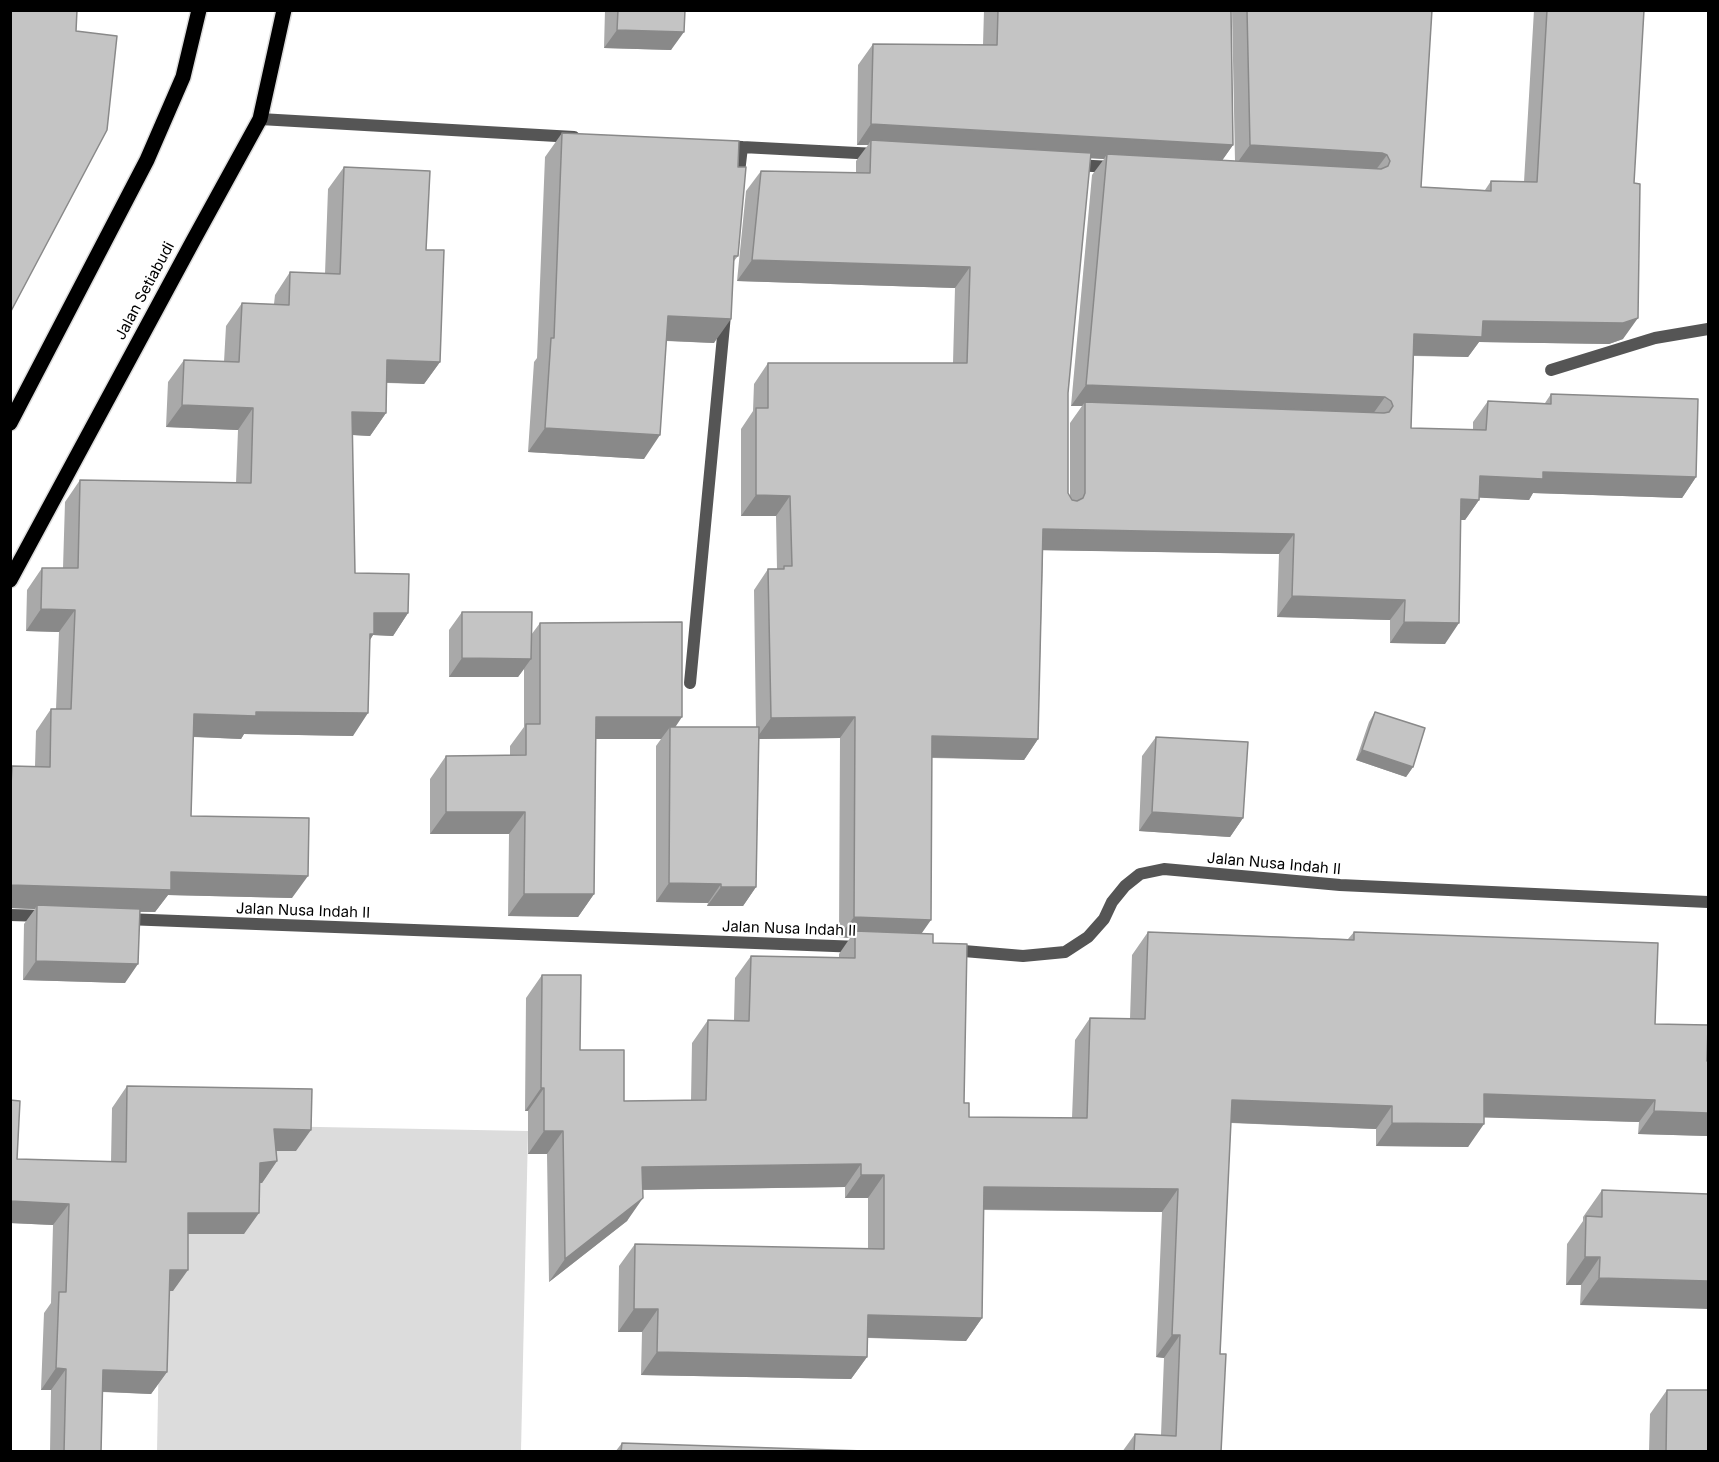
<!DOCTYPE html>
<style>
body{margin:0}
#map{position:relative;width:1719px;height:1462px;overflow:hidden;background:#fff;font-family:Inter,sans-serif}
canvas{display:block}
.frame{position:absolute;inset:0;border:12px solid #000;pointer-events:none}
</style>
<div id="map">
<canvas width="1719" height="1462"></canvas>
<div class="frame"></div>
</div>
<script>
const ctx = document.querySelector('canvas').getContext('2d');
ctx.lineJoin = 'round';
function fill(path, color) { ctx.fillStyle = color; ctx.fill(path, 'evenodd'); }
function stroke(path, color, width, dash) { ctx.strokeStyle = color; ctx.lineWidth = width; ctx.lineCap = dash ? 'butt' : 'round'; ctx.setLineDash(dash || []); ctx.stroke(path); }
function drawText(font, color, halo, rows, align = 'center') {
  ctx.font = font + ' Inter,sans-serif'; ctx.lineWidth = 4.5; ctx.setLineDash([]); ctx.textBaseline = 'middle'; ctx.strokeStyle = halo; ctx.fillStyle = color; for (const [text, x, y, turn = 0] of rows) {
    ctx.save(); ctx.translate(x, y); ctx.rotate((+turn || 0) * Math.PI / 180); ctx.textAlign = isNaN(turn) ? turn : align; if (halo) ctx.strokeText(text, 0, 0); ctx.fillText(text, 0, 0); ctx.restore();
  }
}
fill(new Path2D(`
 M163,1124L528,1131L521,1451L157,1452Z`), '#dcdcdc');
const primary = new Path2D(`
 M10,423L147,160L183,77L199,10
 M10,580L193,241L260,119L284,10`);
stroke(primary, '#dbdbdb', 18);
stroke(new Path2D(`
 M260,119L574,137
 M723,146L876,154
 M1073,165L1113,167
 M738,181L742,147
 M1551,370L1655,338L1708,329
 M690,683L725,315
 M10,915L44,916
 M125,919L860,947
 M952,950L1023,956L1065,952L1088,937L1104,919L1112,902L1125,886L1140,874L1164,869L1340,885L1708,902`), '#555', 12);
stroke(primary, '#000', 15);
fill(new Path2D(`
 M605,10H685L671,50L604,48Z
 M984,10H1231L1233,145L1222,160L1235,161L1232,10H1432L1421,187L1485,190L1491,181L1524,182L1534,10H1644L1623,339L1609,344L1479,342L1468,357L1414,356L1411,428L1473,430V422L1488,401L1545,403L1551,394L1696,477L1682,498L1533,493L1529,500L1479,497V500L1465,520H1461L1445,644L1390,643V620L1277,617L1279,554L1043,550L1038,739L1024,760L932,758L921,934L933,943L964,1103L969,1117L1072,1118L1075,1040L1090,1018L1130,1019L1132,955L1148,932L1348,939L1354,932L1655,1024L1708,1061V1136L1638,1134L1639,1122L1484,1117L1468,1147L1376,1146V1129L1231,1123L1220,1354L1221,1452H1122L1135,1434L1161,1435L1164,1358L1156,1357L1162,1212L984,1210L982,1318L966,1341L868,1338L867,1357L851,1379L641,1375L642,1332H618L619,1266L635,1244L868,1249V1198H845V1187L642,1190L627,1221L549,1282L547,1154H528V1111H525L526,998L542,975L580,1050L624,1101L691,1100L692,1043L708,1020H734L735,978L751,956L839,957V954L850,938L839,937L840,738L759,739L756,887L743,906H707L708,903L656,902V746L661,739H596L594,894L578,917L508,916L509,834H430V779L446,756H510V746L524,727V669L518,677H449V630L462,612L531,635L540,623L675,727H756L754,590L768,569H777L776,516H741V429L753,411L754,384L768,363H953L955,288L737,281L746,191L761,171L856,173V161L868,145H857L858,65L873,44L983,45ZM1090,158L1104,159L1092,175L1071,406H1082L1070,423V497L1068,493V393Z
 M562,133L738,167V256L734,261L714,343L666,341L644,459L528,452L534,362L537,358L545,157Z
 M344,167L426,250L440,362L424,384L387,383L386,413L370,436L352,435L355,573L408,613L393,636L373,635L370,640L353,736L244,734L241,739L193,737L191,816L292,898L168,895L155,912H140L125,983L23,980L24,924L35,909L10,908V767L12,766H35L36,731L51,709H56L59,632L26,631L27,590L42,568H63L65,502L80,480L236,483L238,430L166,427L168,382L184,360L224,362L226,326L242,303L274,304L275,295L290,272L325,274L328,189Z
 M1375,712L1413,767L1406,777L1356,760L1369,722Z
 M1156,737L1243,818L1230,837L1139,831L1142,756Z
 M127,1086L296,1151H276L277,1161L262,1183H260L244,1234H188L173,1291H169L167,1372L151,1394L102,1392L101,1452H50L51,1390H41L44,1313L51,1303L53,1225L10,1223V1100L17,1159L111,1162L112,1108Z
 M1602,1190L1708,1194L1580,1305L1581,1285H1566L1567,1244L1583,1221V1217Z
 M1667,1390L1708,1452H1649L1650,1414Z
 M622,1443L895,1452H615Z`), '#a9a9a9');
fill(new Path2D(`
 M617,30L684,32L671,50L604,48Z
 M871,124L1233,145L1219,165L1107,154L1104,159L871,146V140L868,145H857Z
 M1250,145L1382,153L1387,155L1372,175L1235,166Z
 M752,260L970,267L955,288L737,281Z
 M668,316L731,319L714,343L651,340Z
 M1638,318L1623,339L1609,344L1479,342L1468,357L1400,355L1414,334L1483,321Z
 M387,360L440,362L424,384L372,382Z
 M1086,385L1385,397L1370,418L1085,402L1082,406H1071Z
 M182,405L253,408L238,430L166,427Z
 M352,412L386,413L370,436L337,434Z
 M545,428L660,435L644,459L528,452Z
 M1543,472L1696,477L1682,498L1533,493L1529,500L1465,497L1480,476Z
 M756,495L790,496L776,516H741Z
 M1461,499L1479,500L1465,520H1447Z
 M1043,529L1294,534L1279,554L1029,550Z
 M1292,596L1405,600L1390,620L1277,617Z
 M41,609L75,610L59,632L26,631Z
 M374,613H408L393,636L373,635L359,656Z
 M1404,622L1459,623L1445,644L1390,643Z
 M462,658L531,659L518,677H449Z
 M256,712L368,713L353,736L244,734L241,739L178,736L194,714Z
 M596,717H682L670,735V727L661,739H580Z
 M855,717L840,738L756,739L771,718Z
 M932,736L1038,739L1024,760L918,757Z
 M1362,750L1413,767L1406,777L1356,760Z
 M446,812H525L509,834H430Z
 M1152,812L1243,818L1230,837L1139,831Z
 M171,872L308,876L292,898L168,895L155,912L37,909V905L35,909L10,908V885Z
 M669,883L721,884L708,903L656,902Z
 M721,887H756L743,906H707Z
 M524,894H594L578,917L508,916Z
 M854,917L931,920L917,940L855,931L850,938L839,937Z
 M36,961L138,964L125,983L23,980Z
 M541,1088H544L528,1111H525Z
 M1484,1094L1655,1100L1639,1122L1468,1117Z
 M1232,1100L1392,1106L1376,1129L1216,1122Z
 M1654,1111L1708,1113V1136L1638,1134Z
 M1392,1123L1484,1124L1468,1147L1376,1146Z
 M274,1129L311,1130L296,1151H259Z
 M544,1131H563L547,1154H528Z
 M277,1161L262,1183L245,1184L260,1163Z
 M861,1164L845,1187L626,1190L642,1167Z
 M861,1175H884L868,1198H845Z
 M984,1187L1178,1189L1162,1212L968,1209Z
 M643,1198L627,1221L549,1282L565,1259Z
 M10,1201L69,1204L53,1225L10,1223Z
 M188,1213H259L244,1234H173Z
 M1585,1257H1600L1581,1285H1566Z
 M170,1270H188L173,1291H155Z
 M1599,1278L1708,1281V1309L1580,1305Z
 M634,1309H658L642,1332H618Z
 M868,1315L982,1318L966,1341L852,1337Z
 M1172,1335H1180L1164,1358L1156,1357Z
 M657,1352L867,1357L851,1379L641,1375Z
 M56,1368L66,1369L51,1390H41Z
 M103,1370L167,1372L151,1394L88,1391Z`), '#898989');
const building = new Path2D(`
 M10,10H77L76,31L117,36L107,130L10,313Z
 M618,10H685L684,32L617,30Z
 M998,10H1231L1233,145L871,124L873,44L997,45Z
 M1247,10H1432L1421,187L1491,191V181L1537,182L1547,10H1644L1634,183L1640,184L1638,318L1623,323L1483,321L1482,337L1414,334L1411,428L1486,430L1488,401L1551,404V394L1698,399L1696,477L1543,472V479L1480,476L1479,500L1461,499L1459,623L1404,622L1405,600L1292,596L1294,534L1043,529L1038,739L932,736L931,920L854,917L855,717L771,718L768,569H784V566H792L790,496L756,495V408H768V363H967L970,267L752,260L761,171L870,173L871,140L1091,153L1068,393V493L1072,500L1077,501L1083,498L1085,493V402L1384,413L1389,412L1393,406L1391,401L1385,397L1086,385L1107,154L1381,169L1388,166L1390,161L1387,155L1382,153L1250,145Z
 M562,133L739,141L738,167H746L738,256H734L731,319L668,316L660,435L545,428L551,338H554Z
 M344,167L430,171L426,250H444L440,362L387,360L386,413L352,412L355,573L409,574L408,613H374V634H370L368,713L256,712V716L194,714L191,816L309,818L308,876L171,872V890L10,885V806L12,766L50,767L51,709H71L75,610L41,609L42,568H78L80,480L251,483L253,408L182,405L184,360L239,362L242,303L289,305L290,272L340,274Z
 M462,612H532L531,659L462,658Z
 M682,622V717H596L594,894H524L525,812H446V756L526,755V724H540V623Z
 M1375,712L1425,728L1413,767L1362,750Z
 M670,727H759L756,887H721V884L669,883Z
 M1156,737L1248,742L1243,818L1152,812Z
 M37,905L140,909L138,964L36,961Z
 M855,931L933,934V943L967,944L964,1103H969V1117L1087,1118L1090,1018L1145,1019L1148,932L1354,940V932L1658,943L1655,1024L1708,1025L1707,1061H1708V1113L1654,1111L1655,1100L1484,1094V1124L1392,1123V1106L1232,1100L1220,1354H1226L1221,1452H1134L1135,1434L1176,1436L1180,1335H1172L1178,1189L984,1187L982,1318L868,1315L867,1357L657,1352L658,1309H634L635,1244L884,1249V1175H861V1164L642,1167L643,1198L565,1259L563,1131H544V1088H541L542,975H581L580,1050H624V1101L706,1100L708,1020L749,1021L751,956L855,958Z
 M127,1086L312,1089L311,1130L274,1129L277,1161L260,1163L259,1213H188V1270H170L167,1372L103,1370L101,1452H64L66,1369L56,1368L59,1292H66L69,1204L10,1201V1100L20,1101L17,1159L126,1162Z
 M1602,1190L1708,1194V1281L1599,1278L1600,1257H1585L1586,1216L1602,1217Z
 M1667,1390H1708V1452H1666Z
 M622,1443L895,1452H621Z`);
fill(building, '#c4c4c4');
stroke(building, '#898989', 1.5);
drawText('15px', '#000', '#fff', [
 ["Jalan Setiabudi",145,291,-62],
 ["Jalan Nusa Indah II",1274,864,5],
 ["Jalan Nusa Indah II",303,911,2],
 ["Jalan Nusa Indah II",789,929,2]
]);
</script>
